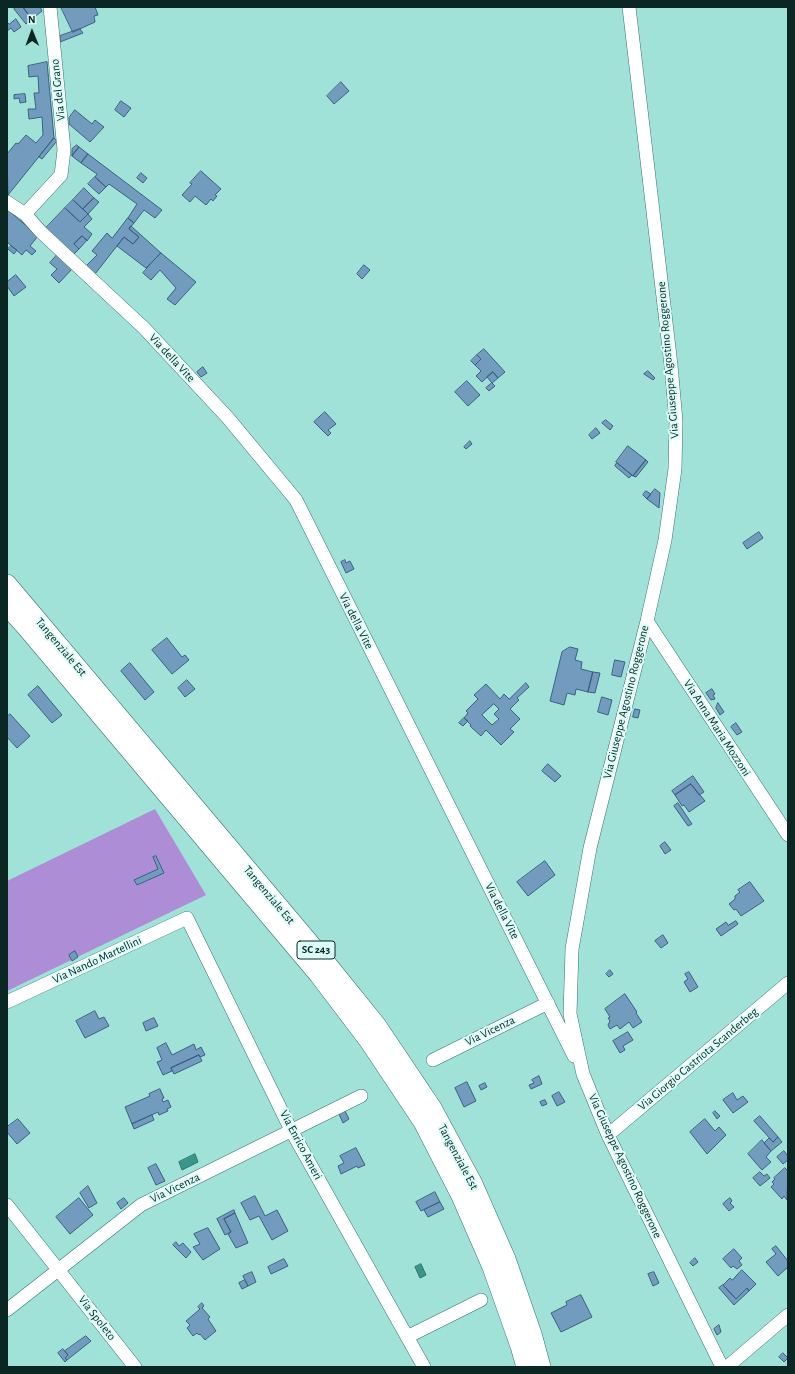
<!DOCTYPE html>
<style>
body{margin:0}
#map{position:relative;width:795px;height:1374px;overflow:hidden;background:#a0e2d8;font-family:"Alegreya Sans",sans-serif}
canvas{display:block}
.frame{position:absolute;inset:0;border:8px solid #0b2723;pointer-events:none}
.north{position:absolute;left:12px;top:12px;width:40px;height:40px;-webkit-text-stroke:3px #dcfcf7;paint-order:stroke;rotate:359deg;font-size:11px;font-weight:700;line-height:16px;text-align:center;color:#0b2723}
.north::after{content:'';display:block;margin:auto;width:14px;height:18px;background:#0b2723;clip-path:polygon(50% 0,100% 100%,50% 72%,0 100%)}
</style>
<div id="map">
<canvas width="795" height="1374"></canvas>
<div class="frame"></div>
<div class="north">N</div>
</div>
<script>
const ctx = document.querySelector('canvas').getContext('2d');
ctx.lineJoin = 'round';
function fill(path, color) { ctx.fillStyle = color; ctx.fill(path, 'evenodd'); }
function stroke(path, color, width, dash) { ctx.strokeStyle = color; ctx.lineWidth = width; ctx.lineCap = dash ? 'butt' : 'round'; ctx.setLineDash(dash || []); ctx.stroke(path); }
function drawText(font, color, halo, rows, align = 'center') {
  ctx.font = font + ' "Alegreya Sans",sans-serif'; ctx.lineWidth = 4; ctx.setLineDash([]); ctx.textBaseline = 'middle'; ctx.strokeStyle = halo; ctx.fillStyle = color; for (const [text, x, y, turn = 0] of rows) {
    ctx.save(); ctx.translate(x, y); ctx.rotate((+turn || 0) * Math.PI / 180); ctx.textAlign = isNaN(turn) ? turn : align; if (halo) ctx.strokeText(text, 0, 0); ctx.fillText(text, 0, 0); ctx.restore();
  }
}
fill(new Path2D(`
 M155,809L206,895L7,991V881Z`), '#ae8dd7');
const water = new Path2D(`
 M195,1154L198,1162L182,1170L179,1162Z
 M421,1264L426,1275L420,1278L415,1267Z`);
fill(water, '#38968a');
stroke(water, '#2a756b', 1);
const building = new Path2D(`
 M17,7H23L32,19L26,24L14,9Z
 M23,7H40L42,11L32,19Z
 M61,7H95L98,15L94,16L95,22L73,32Z
 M16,19L21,27L14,32L11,28L7,31V22L9,24Z
 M80,29L83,33L60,42V36Z
 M47,62L54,138L8,195L7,154L16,143L18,144L26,135L36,143L43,135L42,117L29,119L28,109H36L34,93H39L38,76L29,77L28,66Z
 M341,82L349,91L334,104L327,96Z
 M25,94L26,102L20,103L19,98L14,99V95Z
 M121,101L131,108L124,117L115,110Z
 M75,110L92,124L95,120L104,127L90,142L69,124V118Z
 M54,138L57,141L42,159L39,157Z
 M77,145L79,147L72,156V149Z
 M79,147L88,154L81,163L72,156Z
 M88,154L162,210L155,218L144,210L134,223L128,218L137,204L109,184L106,187L95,177L97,174L81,163Z
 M201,171L221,189L215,195L217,196L213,201L211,199L206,205L195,196L190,202L182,195L192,184L190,183Z
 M141,173L147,178L143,183L137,178Z
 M95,177L106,187L99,194L88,184Z
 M84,188L94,198L83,209L73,200Z
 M94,198L99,202L88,214L83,209Z
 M73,200L88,214L80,222L65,208Z
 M65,208L80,222L88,214L92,219L84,227L92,234L87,241L82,236L74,244L79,249L73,255L44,230Z
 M7,209L38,236L30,246L36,251L32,255L26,250L22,255L7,242Z
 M128,218L134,223L129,229L139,237L133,244L124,237L95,274L86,266L97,255L92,251L107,233L112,238Z
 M131,226L161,253L146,268L117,246L124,237L133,244L139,237L129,229Z
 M82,236L87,240L79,249L74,244Z
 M11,246L17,250L14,254L8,249Z
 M161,253L196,282L175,305L167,299L176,288L160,270L151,280L143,273Z
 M57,255L72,269L59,283L51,275L57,269L50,263Z
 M364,265L370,270L362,279L357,274Z
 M16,275L26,287L14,296L7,286V282Z
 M484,349L505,372L498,378L493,372L482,382L476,376L481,371L475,365L481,359L477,355Z
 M477,355L481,359L475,365L471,361Z
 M203,367L207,373L201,377L197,372Z
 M648,371L655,378L653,380L644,374Z
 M493,372L498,378L492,383L487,377Z
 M467,381L480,395L468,406L455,392Z
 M492,383L495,386L489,391L486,388Z
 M325,412L336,424L328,430L331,433L328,436L314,422Z
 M606,420L613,426L610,430L602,423Z
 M596,428L600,433L592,439L589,435Z
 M470,441L472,444L466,449L464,447Z
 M628,446L646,460L633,476L616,462Z
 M646,460L648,462L636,477L633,476Z
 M617,463L632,475L629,478L615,466Z
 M655,489L660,493L659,508L647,499Z
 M646,491L651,494L647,499L643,495Z
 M759,532L763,538L747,549L743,543Z
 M345,560L346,563L350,561L354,569L346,573L341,562Z
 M167,638L182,657L185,655L189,660L172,674L152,650Z
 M570,647L578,649L575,660L582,662L581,669L593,672L588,692L576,689L575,695L567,693L564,705L550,701L562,652Z
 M615,660L625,662L621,677L612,675Z
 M130,663L154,692L145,700L121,671Z
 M593,672L600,673L595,693L588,692Z
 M187,680L195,689L185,697L178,688Z
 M526,683L529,687L517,698L519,700L510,709L520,719L510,729L514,732L501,745L486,730L481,736L470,726L471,725L464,718L468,713L466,711L478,699L474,695L486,684L500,699L504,694L509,699ZM494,704L499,709L494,714L499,719L492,725L482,715Z
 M38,686L62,715L52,723L28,695Z
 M712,689L715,694L713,695L715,699L711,700L706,693Z
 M602,697L612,700L608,715L598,712Z
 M718,703L724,712L720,715L716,708Z
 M635,709L640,710L638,718L633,717Z
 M10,714L30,736L17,748L7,737V717Z
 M464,718L468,721L463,726L459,723Z
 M736,723L742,732L737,735L731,727Z
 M548,764L561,776L555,782L542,771Z
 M693,776L704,792L699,795L691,784L675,795L672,791Z
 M691,784L705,801L689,812L684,805L682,806L675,795Z
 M678,803L692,824L688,826L674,806Z
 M665,842L671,850L665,854L660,846Z
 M156,856L164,873L137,885L134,880L158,869L153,857Z
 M545,861L555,875L528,896L517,882Z
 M750,882L764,901L741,916L736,909L734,910L729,904L735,899V896L740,892L738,890Z
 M736,921L738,924L721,936L716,929L726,922L728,925Z
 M663,935L668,943L661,948L655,941Z
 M75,951L78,957L72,961L69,955Z
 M610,970L613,974L609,977L606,974Z
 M689,972L698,987L690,992L684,982L688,979L685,974Z
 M625,994L637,1012L636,1013L642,1022L633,1028L629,1022L620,1029L617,1025L610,1029L608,1025L610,1021L608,1018L610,1017L605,1009Z
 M95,1011L99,1019L104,1017L109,1026L85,1038L76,1021Z
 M154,1018L158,1026L146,1031L143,1023Z
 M628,1032L633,1040L623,1046L625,1050L620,1053L613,1041Z
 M166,1043L172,1055L194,1044L196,1050L201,1047L205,1055L200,1057L199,1055L171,1068L172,1071L163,1075L157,1062L162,1060L157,1048Z
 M199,1055L202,1061L174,1074L171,1068Z
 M539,1076L542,1084L531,1089L529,1085L534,1083L532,1080Z
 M467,1082L476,1101L464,1107L455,1088Z
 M485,1083L487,1087L481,1090L479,1086Z
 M160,1089L164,1098L162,1099L163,1102L168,1100L171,1107L167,1109L168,1111L159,1115L158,1112L132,1124L125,1107L150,1096L149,1094Z
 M559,1092L565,1102L557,1106L552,1096Z
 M733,1093L737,1100L743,1096L748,1102L733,1113L723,1100Z
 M545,1100L547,1104L542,1106L540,1102Z
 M345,1111L349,1119L343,1123L339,1114Z
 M715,1111L720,1116L717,1119L713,1113Z
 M152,1115L154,1120L134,1129L132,1124Z
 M760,1116L778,1137L773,1142L754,1121Z
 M18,1119L30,1133L17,1144L7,1132V1127Z
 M705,1119L715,1131L719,1127L726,1135L707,1154L690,1132Z
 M778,1137L782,1142L771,1151L764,1143L769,1138L773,1142Z
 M762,1140L771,1151L766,1157L771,1162L762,1170L748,1154Z
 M356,1148L365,1165L358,1168L357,1166L341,1174L338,1166L344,1163L340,1156Z
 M784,1151L788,1156V1160L783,1164L777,1157Z
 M156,1164L165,1181L156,1185L148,1168Z
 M785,1168L788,1171L787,1200L784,1196L782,1199L771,1187L774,1184L772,1182L775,1179L774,1178Z
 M760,1172L764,1176L767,1174L770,1178L760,1186L753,1178Z
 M88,1186L97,1203L89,1208L80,1193Z
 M435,1192L440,1202L421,1211L416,1202Z
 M255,1196L265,1216L277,1210L288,1231L272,1240L259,1216L250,1220L241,1203Z
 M79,1198L93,1215L70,1234L56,1217Z
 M124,1198L128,1203L121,1209L117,1203Z
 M730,1198L732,1201L730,1203L734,1207L729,1211L723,1204Z
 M440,1202L444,1209L428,1217L424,1210Z
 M234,1210L235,1213L224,1219L231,1232L225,1235L217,1219Z
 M235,1213L248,1243L236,1248L228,1234L231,1232L224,1219Z
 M208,1228L220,1249L203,1260L193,1247L200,1244L194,1234Z
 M176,1242L179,1246L183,1243L191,1252L186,1258L173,1245Z
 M776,1246L788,1261V1267L778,1276L766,1262L776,1254L772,1249Z
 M734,1249L742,1258L739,1261L742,1265L737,1269L733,1266L731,1268L723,1259Z
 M695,1258L698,1262L693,1266L690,1263Z
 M284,1259L288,1266L271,1274L268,1267Z
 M742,1270L756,1284L749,1291L747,1288L736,1299L723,1285L730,1278L732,1280Z
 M252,1272L256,1282L248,1286L243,1276Z
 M654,1272L659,1283L653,1286L648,1274Z
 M245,1280L248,1286L242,1289L239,1283Z
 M723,1285L736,1299L747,1288L749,1291L734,1305L719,1288Z
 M581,1295L592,1317L561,1332L551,1313L567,1305L566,1302Z
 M202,1303L204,1306L202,1308L210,1317L208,1319L216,1331L205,1340L200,1334L199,1335L197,1333L193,1336L187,1328L190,1325L186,1321L200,1309L198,1307Z
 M719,1325L721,1332L717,1335L714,1329Z
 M86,1336L91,1341L67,1360L65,1358L68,1355L65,1351Z
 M63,1349L68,1355L65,1358L67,1360L65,1362L58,1353Z
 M783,1353L788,1358L784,1362L779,1357Z`);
fill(building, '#729bbd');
stroke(building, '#3a6181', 1);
const minor = new Path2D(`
 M629,7L671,365L676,421L675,469L665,540L647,621L590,848L572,949L570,1014L583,1074L608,1135L722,1367
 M7,202L25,214L41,232L144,328L228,418L296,500L574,1056
 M25,214L61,175L64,150L50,7
 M647,621L788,835
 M7,1002L187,918L291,1130L424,1367
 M433,1060L548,1003
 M608,1135L788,983
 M7,1205L135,1367
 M7,1310L141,1205L361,1096
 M407,1337L481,1300
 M727,1367L788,1315`);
const highway = new Path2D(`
 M7,584L323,959L377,1026L432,1108L473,1184L506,1259L532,1334L541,1367
 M7,606L26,627L319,975L369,1041L423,1122L461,1196L492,1267L520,1346L526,1367`);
stroke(minor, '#33746b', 14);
stroke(highway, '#33746b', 20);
stroke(minor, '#fff', 13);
stroke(highway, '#fff', 19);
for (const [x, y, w] of [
 [316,950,38]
]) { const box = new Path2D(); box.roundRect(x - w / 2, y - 9, w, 18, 3); ctx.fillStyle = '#dcfcf7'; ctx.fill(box); stroke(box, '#0b2723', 1); }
drawText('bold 11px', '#0b2723', null, [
 ["SC 243",316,950]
]);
drawText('12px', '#0b2723', '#dcfcf7', [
 ["Via del Grano",58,90,-96],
 ["Via della Vite",172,358,47],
 ["Via Giuseppe Agostino Roggerone",668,360,-95],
 ["Via della Vite",356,621,63],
 ["Tangenziale Est",61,647,50],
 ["Via Giuseppe Agostino Roggerone",626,702,-76],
 ["Via Anna Maria Mozzoni",717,728,57],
 ["Tangenziale Est",269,895,50],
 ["Via della Vite",502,911,63],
 ["Via Nando Martellini",97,960,-25],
 ["Via Vicenza",490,1031,-26],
 ["Via Giorgio Castriota Scanderbeg",698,1059,-40],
 ["Via Enrico Ameri",301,1145,62],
 ["Tangenziale Est",458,1157,62],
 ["Via Giuseppe Agostino Roggerone",625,1166,65],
 ["Via Vicenza",175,1188,-26],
 ["Via Spoleto",97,1318,52]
]);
</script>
